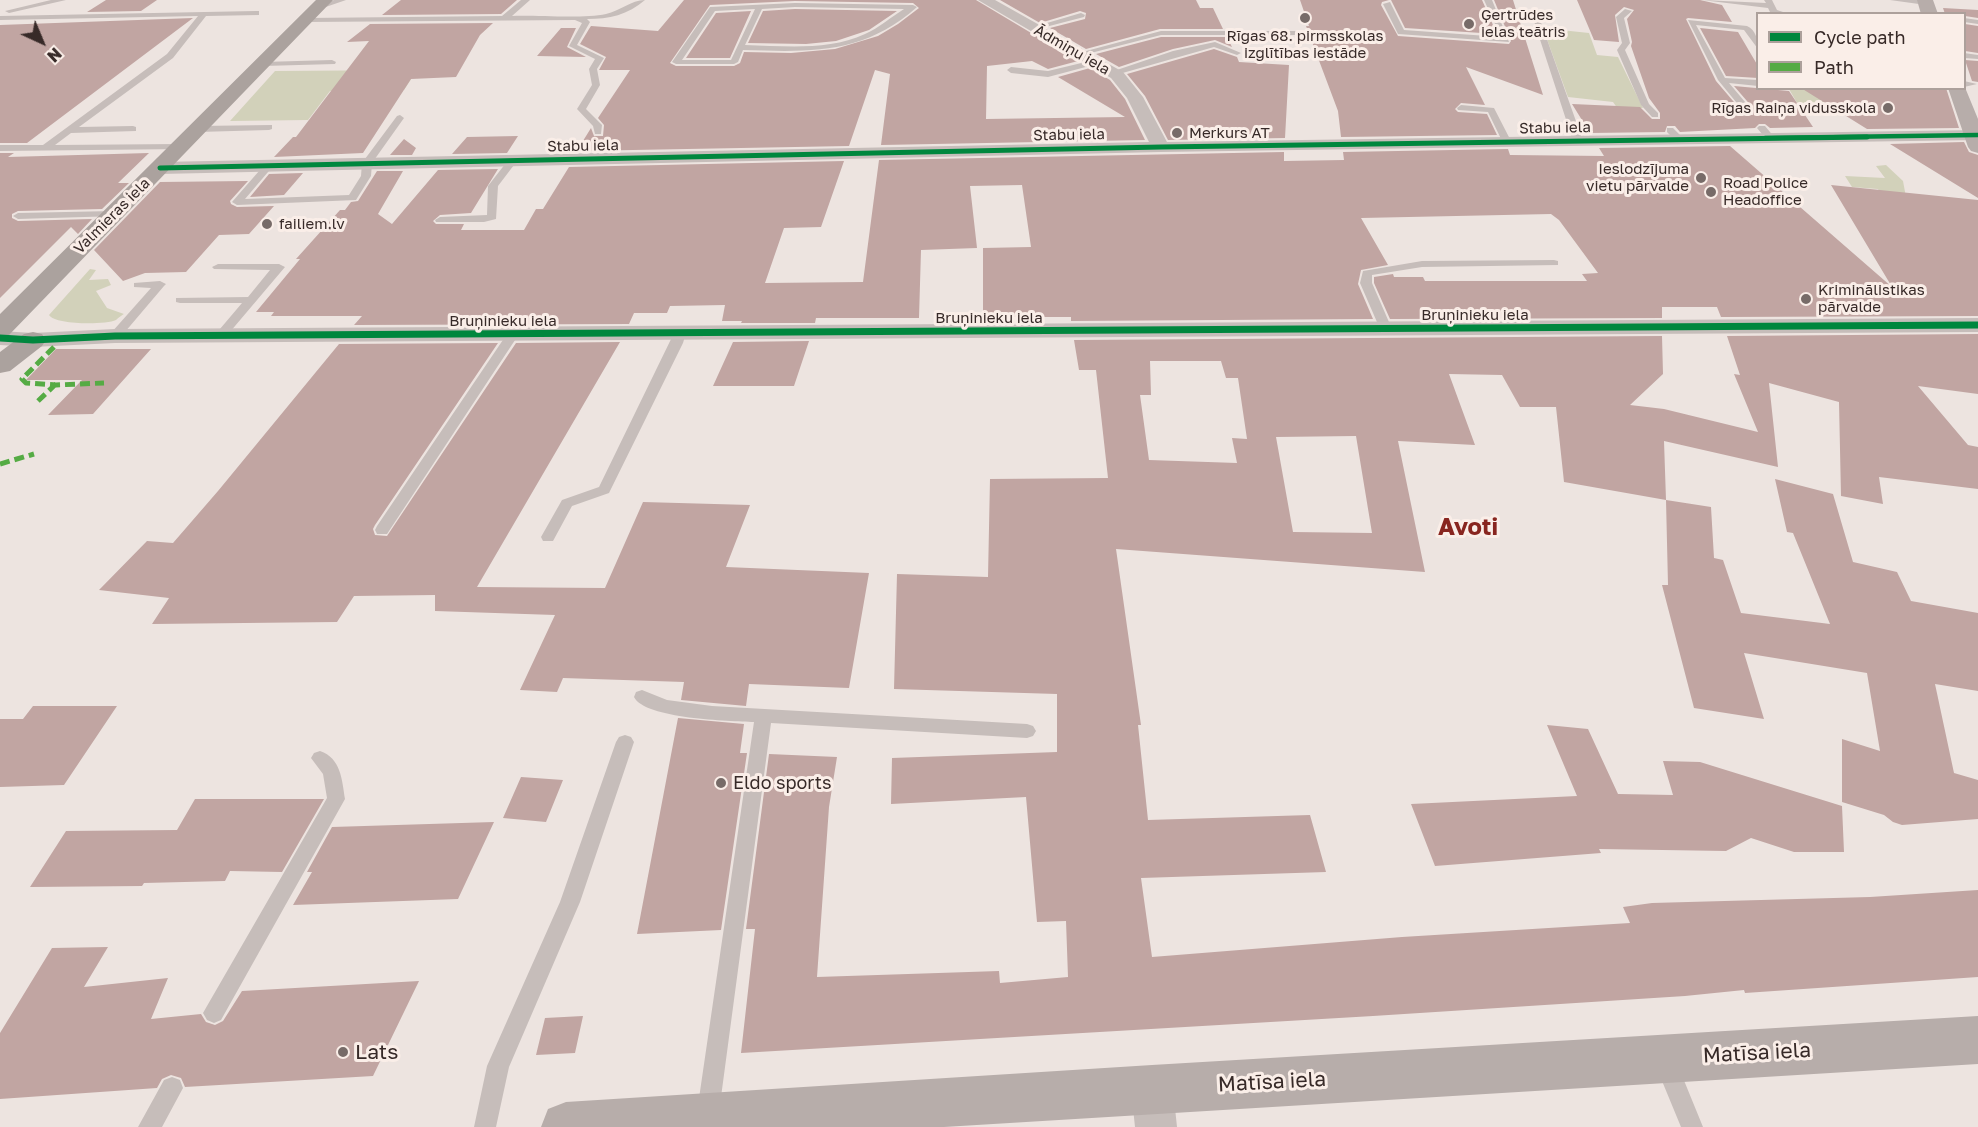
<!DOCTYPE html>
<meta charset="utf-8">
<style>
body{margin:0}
#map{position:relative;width:1978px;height:1127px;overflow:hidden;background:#ede4e0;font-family:"Golos Text",sans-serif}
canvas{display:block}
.legend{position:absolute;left:1756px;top:12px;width:210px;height:78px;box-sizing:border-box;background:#faeee8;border:2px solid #aca09b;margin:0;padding:8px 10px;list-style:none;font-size:18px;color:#372a28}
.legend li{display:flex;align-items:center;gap:12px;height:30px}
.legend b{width:30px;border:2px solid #aca09b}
.north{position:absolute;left:12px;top:12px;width:60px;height:60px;-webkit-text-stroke:4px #faeee8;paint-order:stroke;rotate:136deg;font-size:16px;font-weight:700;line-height:24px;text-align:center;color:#372a28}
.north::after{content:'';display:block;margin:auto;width:21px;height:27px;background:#372a28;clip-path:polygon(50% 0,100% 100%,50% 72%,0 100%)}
</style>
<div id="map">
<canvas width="1978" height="1127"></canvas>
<ul class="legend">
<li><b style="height:8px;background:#00873e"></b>Cycle path</li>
<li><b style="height:8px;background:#55ab44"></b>Path</li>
</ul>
<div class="north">N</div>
</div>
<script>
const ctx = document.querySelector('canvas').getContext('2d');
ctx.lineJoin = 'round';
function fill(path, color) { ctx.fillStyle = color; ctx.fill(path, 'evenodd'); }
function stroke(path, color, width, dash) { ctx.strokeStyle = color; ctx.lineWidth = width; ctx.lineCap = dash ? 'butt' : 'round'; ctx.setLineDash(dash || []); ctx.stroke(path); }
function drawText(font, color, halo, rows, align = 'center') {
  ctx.font = font + ' "Golos Text",sans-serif'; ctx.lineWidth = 6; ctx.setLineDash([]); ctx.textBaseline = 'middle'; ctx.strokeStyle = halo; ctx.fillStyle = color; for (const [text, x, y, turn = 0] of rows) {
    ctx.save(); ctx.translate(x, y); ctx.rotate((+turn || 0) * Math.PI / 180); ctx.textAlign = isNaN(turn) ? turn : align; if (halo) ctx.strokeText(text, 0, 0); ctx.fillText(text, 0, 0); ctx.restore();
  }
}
fill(new Path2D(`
 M1551,29L1589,33L1597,55L1618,57L1643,108L1618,109L1613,102L1568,97L1544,31Z
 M417,70L404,90L330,91L308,120L230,121L275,71Z
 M1789,89H1869L1892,106L1800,108Z
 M1886,165L1903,181L1908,208L1887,205L1878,189L1852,187L1845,176L1885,178L1876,166Z
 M90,269L96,270L89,280L108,279L111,285L96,291L107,308L124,314C123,314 116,320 116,320C105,325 55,325 49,315Z`), '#d2d1ba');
fill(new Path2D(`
 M106,0H157L141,11L87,12Z
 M401,0H517L501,14L382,15Z
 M684,0H976L1078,61L1048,69L1032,61L987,66L986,119L1125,117L1058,77L1090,68L1110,80L1125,99L1145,140L881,145L890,74L875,70L849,146L579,151L581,149H578L591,128L594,136H603L604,125L598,118L630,70H599L606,57L580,44L589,29L591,26L658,31ZM795,1L913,3L919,8L898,24L878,36L835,49L791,53L744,52L740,63L734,66H676L670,63L710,5Z
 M1000,0H1196L1200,8H1213L1223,29H1160L1086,49L1050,28L1085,19L1086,13L1080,11L1040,23Z
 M1300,0H1389L1382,2L1381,5L1398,36L1509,44L1511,41L1494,0H1513L1543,95L1466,67L1485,105L1461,103L1455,109L1458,112L1487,114L1497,135L1341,137L1338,111L1306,26H1309Z
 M1391,0H1482L1497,34L1405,28Z
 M1577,0H1700L1722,5L1732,22L1688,18L1686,19L1716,81L1745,115H1753V108L1734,86L1789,91L1813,127L1770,128L1765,124H1759L1755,128L1680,132L1675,126H1667L1665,132L1590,133L1572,104L1640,107L1652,119H1660V113L1649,98L1631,46L1632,42L1627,19L1634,10L1624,7L1615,15L1619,42L1594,40Z
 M1943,8L1978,10V18L1965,16V14H1945Z
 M795,9L897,11L869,30L836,41L806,44L748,43L763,11Z
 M751,11L730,58H686L716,13Z
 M193,18L27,143H0V25Z
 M493,23L480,35L456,77L411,79L363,153L274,157L293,137H296L369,41L347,42L370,24Z
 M1965,24L1978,26V53L1965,51Z
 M561,28H576L567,47L586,57L537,56Z
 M1700,28L1738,32L1758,66V78L1726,76Z
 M1161,37H1227L1232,47L1215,40L1173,49L1119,67L1096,54Z
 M1214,49L1237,57L1239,62L1289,65L1285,138L1168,140L1145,96L1127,74Z
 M1965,60L1978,61V82L1972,81Z
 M1801,88H1946L1959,128L1867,129Z
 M518,136L507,153L452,154L467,137Z
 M404,139L416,148L412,155H390Z
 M1964,142L1969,152L1978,155V198L1890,144Z
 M1730,146L1892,287L1831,185L1978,200V316L1721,317L1717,307H1662V318L1390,319L1374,283V277L1393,274L1394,277H1423L1425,281H1587L1582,274L1598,273L1559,220L1551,214L1361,218L1388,265L1361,270L1358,284L1373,319L1071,321V317H983V248L1031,247L1022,185L970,186L977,248L921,250L919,318H816L815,323H741L742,321H722L725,305L670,306L667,313H634L629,324L354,325L362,316H271L274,312H256L300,259H296L340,210H345L351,202L358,201L377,171H403L378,214L392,224L438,170L498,169L471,213L440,215L433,221L436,224H464L461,230H524L536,209H543L569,167L844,161L821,227L784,228L765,283L863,282L879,160L1284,152V161L1344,160L1343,152L1508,149L1510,155L1604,156L1599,148Z
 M0,153H14L8,157L149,153L118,183H129L102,209L18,211L12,214V218L18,221L92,219L78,234L71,227L0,298Z
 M303,173L284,195L250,197L269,174Z
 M248,181L230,201L231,204L237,207L274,206L249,234L219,235L186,272L145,273L123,281L94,250L160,182Z
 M1978,334V394L1918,386L1968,445L1978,447V489L1879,477L1883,504L1841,496L1839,402L1769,383L1778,467L1664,441L1666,500L1564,482L1556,407H1520L1502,375L1449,374L1475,445L1398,441L1425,572L1116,549L1141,725H1138L1148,820L1310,815L1326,872L1141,878L1152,957L1402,937L1630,923L1623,907L1652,903L1870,897L1978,890V977L1745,993L1744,990L1685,996L1373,1016L741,1053L755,929H746L769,754L837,757L829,807L817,977L999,971L1000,983L1068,977L1066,921L1037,922L1026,797L891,804L892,758L1057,752V694L894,689L897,574L988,577L990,479L1108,478L1096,370H1079L1074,340L1662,336L1663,374L1630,405L1664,409L1758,432L1734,374L1740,375L1727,336ZM1150,361H1221L1226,378H1238L1247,439L1232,438L1237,463L1149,460L1140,395H1151ZM1356,436L1372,533L1293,532L1276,437Z
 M809,341L794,386H713L733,342Z
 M620,342L477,587L605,588L643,502L750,505L726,567L869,573L849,688L749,684L746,706L681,700L684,682L563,678L557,692L520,690L555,615L435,611V595L354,596L337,622L152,624L169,598L99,590L147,541L173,543L218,491L339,344L498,343L375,525L373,529L375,535L387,536L516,343Z
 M56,349H151L93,414L48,415L82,380H26Z
 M1775,479L1833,494L1853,562L1897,572L1911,601L1978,613V691L1935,684L1954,773L1978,780V819L1902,825L1893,822L1884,815L1842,802V739L1880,751L1867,673L1744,653L1764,719L1694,708L1662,585H1668L1666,500L1711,507L1714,558L1723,560L1741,613L1830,624L1793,533L1787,532Z
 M33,706H117L64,785L0,787V719H23Z
 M678,718L744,724L740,753H747L721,930L637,934Z
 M1547,725L1588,729L1618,794L1673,795L1663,761L1700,762L1842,806L1844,852H1794L1751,838L1726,851L1599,849L1601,853L1435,866L1411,804L1577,796Z
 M521,777L563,780L546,822L503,818Z
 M195,799H324L282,872L230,871L225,881L144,883L142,886L30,887L66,831L177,830Z
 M494,822L458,899L293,905L312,872H307L332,827Z
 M108,947L84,987L168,978L151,1019L201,1014L206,1022L215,1025L223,1021L242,991L419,981L373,1076L185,1087L181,1078L171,1075L162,1079L157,1088L0,1099V1033L52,948Z
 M583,1016L575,1053L536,1055L545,1018Z`), '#c1a5a2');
fill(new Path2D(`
 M51,0H66L9,13L5,11Z
 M334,0H346L317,10L313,8Z
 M521,0H530L512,16C537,15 583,19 606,14C620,11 631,0 645,0C628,15 609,19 587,19L590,22L577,45L604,58L597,69L600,85L586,109L602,125L601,134H595L593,126L577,109L592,85L589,69L595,59L569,46L582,23L575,20L306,22L302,20L306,18L502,16Z
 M1484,0H1492L1509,42L1398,34L1383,4L1390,2L1404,30L1501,37Z
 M1702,0L1766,3L1764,0H1772L1777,10L1789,14H1771L1768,8Z
 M1890,0H1918L1930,3L1926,5Z
 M795,3L913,5L917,7C863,55 810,52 743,50L738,62L734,64H676L672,62L710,7ZM795,7L904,9C891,17 879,28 865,34C828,51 785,46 745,45L762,9ZM755,9L731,60H682L715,11Z
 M1625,9L1632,11L1624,18L1630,43L1625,50L1649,104L1658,113V117H1652L1641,105L1617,50L1622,43L1616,17Z
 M256,11H259V15L206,16L173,58L79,127L133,126L136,127V131L71,133L55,145L181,144L186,147L184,149L0,151V145H43L167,54L198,16L0,20V16Z
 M1531,12L1538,14L1583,141L1581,143L1573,141Z
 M1081,13L1085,15L1084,17L1034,30L1030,28Z
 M1964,18L1978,20V24L1964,22Z
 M1688,20L1747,26C1756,30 1758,40 1758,49L1744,30L1696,25L1725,78L1758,80V86L1729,83L1751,109V113H1745L1718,80Z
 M1161,31H1303L1307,33L1303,35H1161L1079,56L1075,54Z
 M1215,42L1241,53L1237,55L1214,47L1112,76L1108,73L1173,51Z
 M1964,53L1978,55V59L1964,58Z
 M332,60L336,62L335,64L263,66L259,64L263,62Z
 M1094,60L1098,62L1097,64L1048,77L1011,73L1007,70L1011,67L1048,71Z
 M1964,81L1977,84L1964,87Z
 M1461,105L1494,108L1512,143L1510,145H1504L1488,112L1458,110L1457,108Z
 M400,115L404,118L372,163L371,176L356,200L237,205L232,202L266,163L269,162L274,165L245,199L349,195L361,176L362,163L397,116Z
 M272,125V129L269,130L198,132L193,129L198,126Z
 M1759,126H1765L1775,138L1773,140H1767L1757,128Z
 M1667,128H1673L1683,138V142H1677L1667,132Z
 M509,159L517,161L498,186L496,219L484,222H436L435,220L440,217L487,215L488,186Z
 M114,211L119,214L118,216L18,219L13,216L18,213Z
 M1554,260L1558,261V265L1422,267L1372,275V283L1392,329L1386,333L1380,329L1360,283L1363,271L1422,261Z
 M218,264H279L285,267L224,339L220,340L214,336L242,303H180L176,302V298L248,297L270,270L214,269L212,267Z
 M160,281L166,284L164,286L119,339H111V333L151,288L134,287V283Z
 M680,329L686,333L683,343L609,493L572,506L553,541H543L541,537L562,500L599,487L674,333Z
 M513,330L519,334L387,534H377L375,530L377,526L509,331Z
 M642,690L667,700L712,706L1027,724L1033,726L1036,731L1033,736L1027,738L771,723L719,1112L716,1120L708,1123L700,1120L697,1112L754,722C730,721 645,719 634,697L636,692Z
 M625,735L631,737L634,742L580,902L509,1067L496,1127H474L487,1066L560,902L616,742L619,737Z
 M320,751C341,758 342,780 345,799L221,1020L214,1023L207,1020L203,1013L207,1006L327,798L323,774L311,758L314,753Z
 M1666,1053L1674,1056L1703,1127H1681L1655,1064L1658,1056Z
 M172,1077L180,1080L183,1088L162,1127H138L164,1080Z`), '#c6bdba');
fill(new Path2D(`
 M978,0H995L1123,72L1143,97L1167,142L1978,130V140L1161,152L160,174L154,172L151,168L154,164L160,162L1149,142L1127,98L1111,78Z
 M1978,318V332L115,343L33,347L0,345V331L33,333L115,329Z
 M1152,1068L1167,1074L1173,1089L1177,1127H1135L1131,1089L1137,1074Z`), '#c6bdba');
fill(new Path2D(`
 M1917,0H1933L1938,14H1921Z
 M1964,85L1978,119V153L1971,151L1968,147L1948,88H1964Z
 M1978,1016V1064L944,1127H541L548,1109L566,1102L1152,1065Z`), '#b7adaa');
fill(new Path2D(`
 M316,0H333L9,335L0,337V314Z
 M33,332L42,334L46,340L42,346L10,371L0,373V352L24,334Z`), '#aba29e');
stroke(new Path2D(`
 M54,347L22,379L26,383L56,385L104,383
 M38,401L58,382
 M0,464L34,454`), '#55ab44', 5, [10, 5]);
stroke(new Path2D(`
 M1765,138L1978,135`), '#00873e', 4.5);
stroke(new Path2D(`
 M160,168L1161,147L1867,137`), '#00873e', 5);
stroke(new Path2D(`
 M0,338L33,340L115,336L1978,325`), '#00873e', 7);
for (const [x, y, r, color] of [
 [1305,18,6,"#776b68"],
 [1469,24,6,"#776b68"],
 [1888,108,6,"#776b68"],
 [1177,133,6,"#776b68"],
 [1701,178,6,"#776b68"],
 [1711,192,6,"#776b68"],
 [267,224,6,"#776b68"],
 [1806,299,6,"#776b68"],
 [721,783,6,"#776b68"],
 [343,1052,6,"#776b68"]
]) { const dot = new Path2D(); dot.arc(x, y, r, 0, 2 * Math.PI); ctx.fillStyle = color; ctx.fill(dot); stroke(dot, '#faeee8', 2); }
drawText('15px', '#372a28', '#faeee8', [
 ["Ģertrūdes",1481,15],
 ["ielas teātris",1481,32],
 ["Rīgas 68. pirmsskolas",1305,36,"center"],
 ["izglītības iestāde",1305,53,"center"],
 ["Rīgas Raiņa vidusskola",1876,108,"right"],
 ["Merkurs AT",1189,133],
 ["Ieslodzījuma",1689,169,"right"],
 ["vietu pārvalde",1689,186,"right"],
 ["Road Police",1723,183],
 ["Headoffice",1723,200],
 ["failiem.lv",279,224],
 ["Kriminālistikas",1818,290],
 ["pārvalde",1818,307]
], 'left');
drawText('15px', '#372a28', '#faeee8', [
 ["Ādmiņu iela",1072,50,30],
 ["Stabu iela",1555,128,-1],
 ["Stabu iela",1069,135,-1],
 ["Stabu iela",583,146,-1],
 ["Valmieras iela",112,216,-45],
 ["Bruņinieku iela",1475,315],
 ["Bruņinieku iela",989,318],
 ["Bruņinieku iela",503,321]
]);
drawText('18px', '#372a28', '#faeee8', [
 ["Eldo sports",733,783]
], 'left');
drawText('21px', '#372a28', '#faeee8', [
 ["Lats",355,1052]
], 'left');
drawText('21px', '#372a28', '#faeee8', [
 ["Matīsa iela",1757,1053,-3],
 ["Matīsa iela",1272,1082,-3]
]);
drawText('bold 24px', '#88251f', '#faeee8', [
 ["Avoti",1468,527]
]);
</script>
